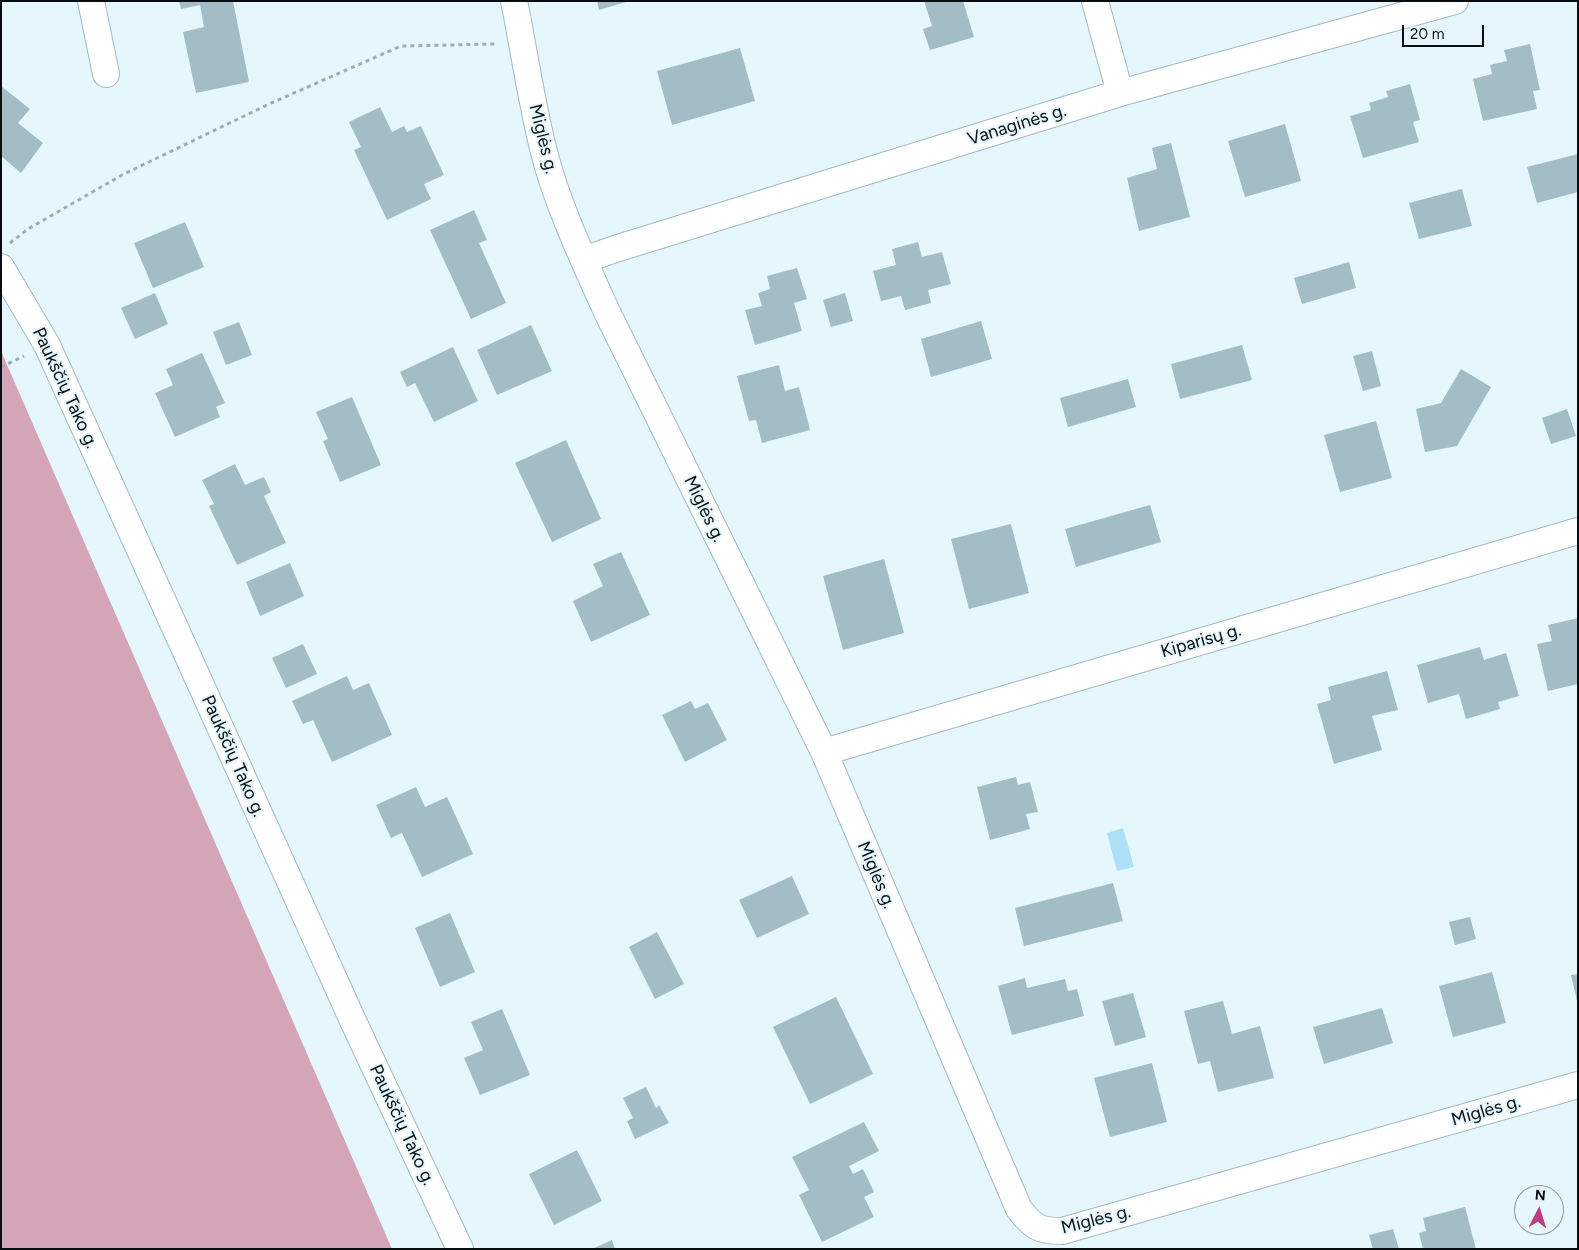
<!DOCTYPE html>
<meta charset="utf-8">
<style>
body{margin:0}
#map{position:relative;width:1579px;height:1250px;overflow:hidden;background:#e6f6fd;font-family:Figtree,sans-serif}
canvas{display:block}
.frame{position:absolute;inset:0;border:2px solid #060e12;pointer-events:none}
.north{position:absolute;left:1514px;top:1185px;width:50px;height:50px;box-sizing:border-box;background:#e6f6fd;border:1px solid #8c999f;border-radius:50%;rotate:5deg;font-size:14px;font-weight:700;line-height:20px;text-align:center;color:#060e12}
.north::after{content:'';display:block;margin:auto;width:18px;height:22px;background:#c03c80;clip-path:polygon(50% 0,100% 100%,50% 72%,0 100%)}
.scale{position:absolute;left:1402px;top:25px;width:82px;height:22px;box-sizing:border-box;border:2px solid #060e12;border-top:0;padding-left:6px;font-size:15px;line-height:18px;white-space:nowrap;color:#060e12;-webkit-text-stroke:4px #e6f6fd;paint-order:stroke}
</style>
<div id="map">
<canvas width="1579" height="1250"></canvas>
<div class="frame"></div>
<div class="north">N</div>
<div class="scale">20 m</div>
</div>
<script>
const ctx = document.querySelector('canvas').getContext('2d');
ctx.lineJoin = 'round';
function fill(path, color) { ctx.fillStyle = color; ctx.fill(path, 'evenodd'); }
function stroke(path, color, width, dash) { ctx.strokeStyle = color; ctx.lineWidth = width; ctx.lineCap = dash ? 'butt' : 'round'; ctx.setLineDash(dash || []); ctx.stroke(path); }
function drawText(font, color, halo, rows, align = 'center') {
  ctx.font = font + ' Figtree,sans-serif'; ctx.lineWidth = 4; ctx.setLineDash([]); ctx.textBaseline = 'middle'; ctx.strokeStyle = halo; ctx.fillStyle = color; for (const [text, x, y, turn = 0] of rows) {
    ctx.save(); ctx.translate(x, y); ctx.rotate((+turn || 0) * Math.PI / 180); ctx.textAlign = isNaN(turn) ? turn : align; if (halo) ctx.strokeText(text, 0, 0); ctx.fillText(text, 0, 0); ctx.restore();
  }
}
fill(new Path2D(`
 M1,351L392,1249H1Z`), '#d4a4b7');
fill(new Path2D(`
 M1123,828L1134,867L1117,871L1107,833Z`), '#abe0f6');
fill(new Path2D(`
 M179,1H233L249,82L196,93L183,32L204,27L200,5L181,9Z
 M597,1H625L626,2L599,10Z
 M924,1H963L974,37L930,50L923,29L932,26Z
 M1530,44L1540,90L1533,91L1537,109L1483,121L1473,79L1492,74L1490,65L1507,61L1504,50Z
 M740,48L755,101L672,125L657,71Z
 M1410,84L1420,120L1413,122L1419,142L1363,158L1350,116L1371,110L1369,103L1388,97L1386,91Z
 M1,86L30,109L18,123L43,143L21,173L1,156Z
 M380,107L392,132L404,126L407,132L421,126L444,175L424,184L431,199L387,220L354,150L361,147L349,122Z
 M1285,124L1301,181L1245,197L1228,141Z
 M1171,143L1190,217L1139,231L1127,178L1157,169L1152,148Z
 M1578,154V192L1537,203L1527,167Z
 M1462,189L1472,226L1419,239L1409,203Z
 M474,210L487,240L479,243L506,303L471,319L430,230Z
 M185,222L204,267L153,288L134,243Z
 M918,242L922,257L942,252L951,284L928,290L931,303L905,310L901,296L881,301L873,271L896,265L892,249Z
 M1349,262L1356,288L1302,304L1294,278Z
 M797,268L807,299L794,303L802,331L755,345L745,310L762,306L758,293L770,289L767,276Z
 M155,293L168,324L135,339L121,308Z
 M845,293L853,321L831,327L823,300Z
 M981,321L992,359L931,377L921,339Z
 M239,322L252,355L226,365L213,332Z
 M531,325L552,371L497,395L477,350Z
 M1242,345L1252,380L1180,399L1171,364Z
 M453,347L478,401L434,422L415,383L407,387L400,372Z
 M1372,351L1381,386L1363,391L1353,356Z
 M202,353L225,403L216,407L220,417L175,437L155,393L173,385L166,369Z
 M779,365L785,391L799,387L810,430L762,443L756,420L749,421L737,376Z
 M1461,369L1491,387L1457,446L1425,452L1416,409L1441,403Z
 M1128,379L1136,407L1068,427L1060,398Z
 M352,397L381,465L340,482L323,441L328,439L316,412Z
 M1567,409L1576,436L1551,444L1542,418Z
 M1376,421L1392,478L1340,492L1324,435Z
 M566,440L601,519L552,542L515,463Z
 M235,464L245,485L264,477L271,492L264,496L286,543L237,565L209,506L214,504L202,480Z
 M1150,505L1161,542L1076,567L1065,529Z
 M1011,524L1029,593L969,609L951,539Z
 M621,552L650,615L591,642L573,601L603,586L593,564Z
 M884,559L904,633L843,650L823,576Z
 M290,563L304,596L260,616L246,582Z
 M1578,618V684L1548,691L1537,644L1552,641L1548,625Z
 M303,644L317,674L286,688L272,658Z
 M1480,647L1484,660L1506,653L1519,696L1498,702L1500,709L1466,719L1459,694L1428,703L1417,665Z
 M1387,671L1398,710L1372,716L1382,750L1334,764L1317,704L1331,700L1328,687Z
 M347,676L353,690L369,683L392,735L332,762L313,720L303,724L292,701Z
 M691,701L695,709L708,703L727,740L685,762L662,715Z
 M1016,777L1018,785L1030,782L1038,812L1026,814L1030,829L990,840L977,787Z
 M416,787L425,807L447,797L473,854L422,877L402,833L391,838L376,805Z
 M792,876L809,914L757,938L739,900Z
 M1113,883L1123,921L1024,946L1015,908Z
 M450,913L475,972L440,987L415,928Z
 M1470,917L1476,939L1455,945L1449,922Z
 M657,932L684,984L655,999L629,947Z
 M1492,972L1506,1023L1453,1037L1439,986Z
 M1578,974V1001H1577L1571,975Z
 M1025,978L1027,988L1065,979L1068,991L1077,989L1084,1016L1012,1035L998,986Z
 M1133,993L1146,1037L1115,1046L1102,1001Z
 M836,997L873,1074L810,1104L773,1027Z
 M1223,1001L1232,1034L1260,1026L1274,1078L1218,1092L1210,1061L1198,1064L1184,1011Z
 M1382,1008L1393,1043L1324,1064L1313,1027Z
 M502,1009L530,1075L480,1095L464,1058L483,1050L471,1022Z
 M1152,1063L1167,1122L1110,1137L1094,1078Z
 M646,1087L656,1108L659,1105L669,1123L635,1139L627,1121L633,1118L623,1098Z
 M864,1122L879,1151L849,1166L853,1174L863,1169L874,1192L864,1197L874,1217L822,1242L799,1195L809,1190L792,1157Z
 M577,1150L602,1201L554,1225L529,1174Z
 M1465,1207L1476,1249H1423L1419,1233L1426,1231L1423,1218Z
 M1393,1229L1399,1249H1373L1369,1235Z
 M612,1240L615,1249H592Z`), '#a3bdc7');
const street = new Path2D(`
 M91,1L106,74
 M514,1C524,50 531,100 543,148C556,202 584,261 607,312L824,752L1019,1209C1033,1227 1039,1231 1062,1231L1578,1085
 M1095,1L1120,93
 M584,260L615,249L1120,93L1455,1
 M1,267L47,345L354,1023L460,1249
 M824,752L1578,531`);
stroke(street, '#a1bac5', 28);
stroke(new Path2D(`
 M10,243L28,229L122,175L269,104L401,46L496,44
 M1,367L24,356`), '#9fadb3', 3, [4, 4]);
stroke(street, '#fff', 26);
drawText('18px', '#060e12', '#e6f6fd', [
 ["Vanaginės g.",1017,125,-17],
 ["Miglės g.",543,139,76],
 ["Paukščių Tako g.",65,388,65],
 ["Miglės g.",704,509,64],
 ["Kiparisų g.",1201,641,-16],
 ["Paukščių Tako g.",233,756,66],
 ["Miglės g.",876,875,67],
 ["Miglės g.",1486,1111,-16],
 ["Paukščių Tako g.",402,1125,65],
 ["Miglės g.",1096,1220,-14]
]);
</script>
